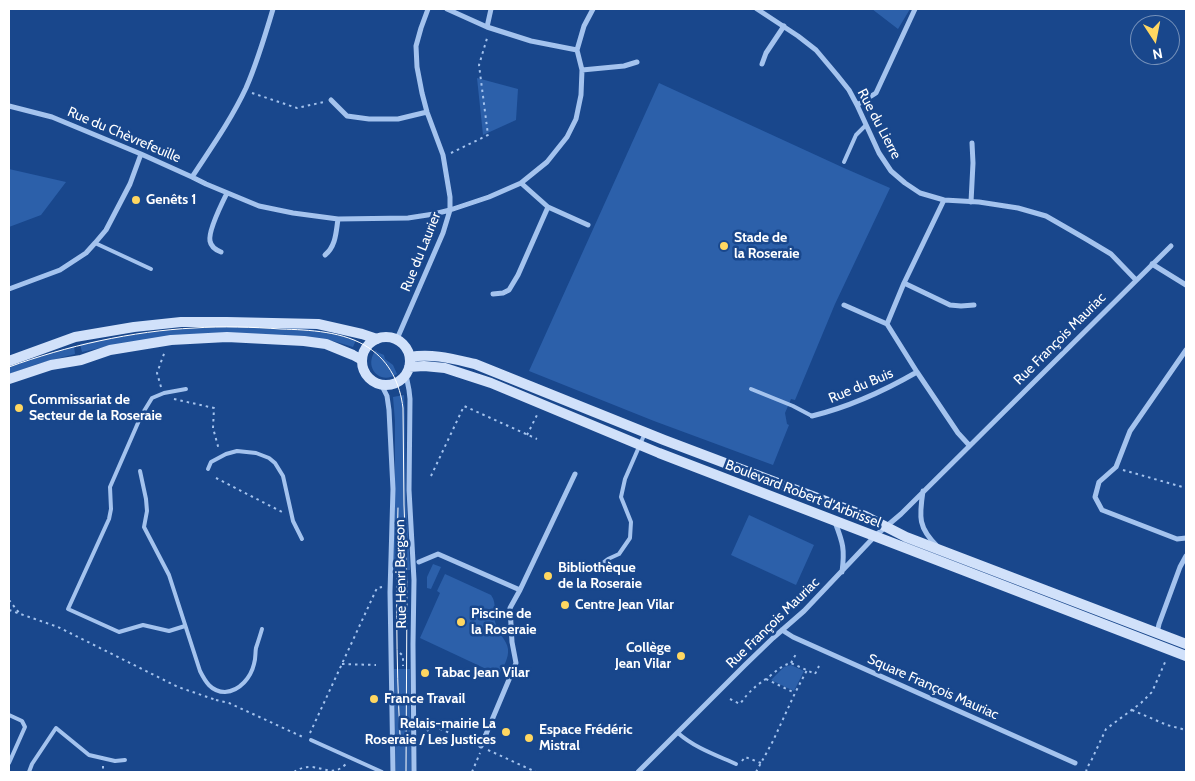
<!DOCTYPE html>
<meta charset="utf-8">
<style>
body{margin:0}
#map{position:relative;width:1195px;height:781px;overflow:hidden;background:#19478c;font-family:Cabin,sans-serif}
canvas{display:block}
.frame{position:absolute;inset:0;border:10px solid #fff;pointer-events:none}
.north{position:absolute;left:1130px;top:15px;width:50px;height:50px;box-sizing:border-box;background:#19478c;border:1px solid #7591ba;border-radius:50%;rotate:169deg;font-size:14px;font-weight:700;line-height:20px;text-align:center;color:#fff}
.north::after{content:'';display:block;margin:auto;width:18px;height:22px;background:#ffd761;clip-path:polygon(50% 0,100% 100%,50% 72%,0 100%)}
</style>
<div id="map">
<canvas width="1195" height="781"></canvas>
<div class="frame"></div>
<div class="north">N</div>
</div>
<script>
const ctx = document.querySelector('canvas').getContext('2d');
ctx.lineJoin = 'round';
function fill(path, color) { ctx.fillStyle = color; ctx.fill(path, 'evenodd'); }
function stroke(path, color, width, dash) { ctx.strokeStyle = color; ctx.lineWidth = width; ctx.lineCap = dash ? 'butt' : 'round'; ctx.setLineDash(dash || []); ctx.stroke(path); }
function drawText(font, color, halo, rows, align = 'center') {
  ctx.font = font + ' Cabin,sans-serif'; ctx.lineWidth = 5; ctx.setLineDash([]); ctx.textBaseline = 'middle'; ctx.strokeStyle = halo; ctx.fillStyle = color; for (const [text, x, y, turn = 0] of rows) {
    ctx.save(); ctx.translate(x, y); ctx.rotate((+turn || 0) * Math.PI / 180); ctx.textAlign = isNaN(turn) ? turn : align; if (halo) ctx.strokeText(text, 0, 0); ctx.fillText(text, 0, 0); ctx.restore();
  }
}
fill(new Path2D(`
 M872,9H910L898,29Z
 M477,78L518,89L516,120L483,135Z
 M659,83L844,168L890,188L835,304L795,400L791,399L785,413L787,424L789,425L773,465L654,421L529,371Z
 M9,169L66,182L41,215L9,227Z
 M226,326C269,327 316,325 356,340L353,347L333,341L301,337L114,345L82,352L80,344C129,334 176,328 226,326Z
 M74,346L75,354L37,364L9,374V366Z
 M376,350L377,352L384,355L385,359L393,365L397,374C379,386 363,366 376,350Z
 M404,395L405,416L406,496L410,570L393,571L395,502V421L393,397Z
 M749,515L814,545L796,585L731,555Z
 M433,564L441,567L431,589L427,588V577Z
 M445,574L491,595C498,604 492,614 496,625C498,634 507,640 508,649C509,658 503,668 499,675L420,638L440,593L437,591Z
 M791,665L804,671L794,691L771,680L784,667Z
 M394,669H410L411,772H396Z`), '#2c60aa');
stroke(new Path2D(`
 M252,93L297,108L324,102
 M451,153L488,135L479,65L488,35
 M161,387L157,373L165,351
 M174,399L214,408L213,428L219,450
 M527,435L537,415
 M1123,470L1186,488
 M431,476L464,406L537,439
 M216,478L284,513
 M402,573V582L404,587
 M9,600L20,614
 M9,610L58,627L178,687L216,700
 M400,653L403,656V666
 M791,663L796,654
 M342,664L376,665
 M766,679L795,693
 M730,699L740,704C750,690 757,685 770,676C777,670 783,665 791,663L815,674L819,666
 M216,700L229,703L305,738
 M1132,710L1167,725L1186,730
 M422,721L473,743
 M310,733L377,588L382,587
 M423,736L425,735L431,725
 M488,750L536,772
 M742,761L745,757L761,763
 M103,766V772
 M294,772C299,769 303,767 310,767C324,767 333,777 346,764
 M472,772L480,753
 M756,772L773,741L795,693L807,670
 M1086,772L1087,768L1092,759L1106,729L1141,703L1152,692L1166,660`), '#a4c3ee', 2, [2.5, 4]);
stroke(new Path2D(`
 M844,162L856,135L866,125
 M95,243L151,269
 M751,389L793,406L812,416
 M208,469L211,462L226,454L237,451L256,453L269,458L275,463L283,476L293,521L302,539
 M140,471L146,499L147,511L144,527L169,575L200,671C205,681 211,692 225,692C240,691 251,677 254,664C256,658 255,653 256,648C258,642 260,636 262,629
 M600,565L608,559L619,554L630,538L631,522L621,497L625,479L645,433
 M185,626L169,631L143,625L119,632L68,609L109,519L111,509L110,487L141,416L152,398L164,393L186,389
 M9,715L22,721L25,727L9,763
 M678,733C695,748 716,755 736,764
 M311,740L382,772
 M29,772L32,764L56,728L89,755L115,761L125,760`), '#a4c3ee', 4);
stroke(new Path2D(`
 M447,9L487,27L531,41L577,50
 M757,9L798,36L816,50L837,75L849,90L857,105L879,153L891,171L905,183L920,193L944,200L979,202L1018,208L1046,216L1086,239L1111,254L1136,280
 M487,27L491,9
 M762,64L766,53L784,26
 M582,70L624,66L637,62
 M331,100L347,116L369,119H398L427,112
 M857,105L876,93L915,9
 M9,106L52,117L141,154L192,177L206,184L259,206L293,213L338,219L408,218L434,214L450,210L489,197L521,183L547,162L567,137L576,119L581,95L582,70L577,50L584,26L593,9
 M192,177C211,148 231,120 246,88C257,63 265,36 273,9
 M944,200L904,283L887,324L917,372L958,433L969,445
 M971,202L973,163L972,143
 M548,207L588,225
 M221,252C216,250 211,247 210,241C208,231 222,203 227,193
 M325,255C336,246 336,232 338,219
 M1152,264L1186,285
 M904,283L950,305L961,306L974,305
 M9,289L60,270L86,253L95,243L106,230L130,184L141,154
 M493,294L503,293L509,290L518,275L548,207L521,183
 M844,305L887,324
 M397,339L443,233L450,210V197L443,155L427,112L422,93L417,67L416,46L421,28L428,9
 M1186,350L1130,431L1116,467L1099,482L1095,497L1102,510L1177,539L1186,538
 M406,375L409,390L410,399L409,490L414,580L413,644L414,772
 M381,384L387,396L389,410L393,489L390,592L393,772
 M812,416C849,407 884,391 917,372
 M923,491C919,517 918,528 938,547
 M835,522C843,543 845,549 842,572
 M419,562L438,554L520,590L510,608L512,642L516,663L481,746
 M520,590L575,474
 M782,630L793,637L1075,763
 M1157,633L1159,624L1180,567L1186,556
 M638,772L745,665L773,638L804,611L875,536L901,514L1171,246`), '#a4c3ee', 5);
stroke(new Path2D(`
 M362 361a24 24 0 1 1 48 0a24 24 0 1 1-48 0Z
 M410,357C432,353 453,359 475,364L664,440L865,516L906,537L1186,644
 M9,361L75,337L134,327L181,322H227L318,324L362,334L377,339
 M409,367L424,366L445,368L491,383L659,453L1186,656
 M9,379L51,365L81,360L110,350L171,340L227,337L304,341L326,344L353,355L362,360`), '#d1e1fa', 10);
stroke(new Path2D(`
 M9,367C66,346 133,331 194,328C223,326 252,327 281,329C309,330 344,331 369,348C390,362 400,384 403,408L404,505L407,586L406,772
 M398,508C396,583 396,659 400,735`), '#fff', 1);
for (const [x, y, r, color] of [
 [136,200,5,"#ffd761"],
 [724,246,5,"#ffd761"],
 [19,408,5,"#ffd761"],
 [548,576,5,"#ffd761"],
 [565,605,5,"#ffd761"],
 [461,622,5,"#ffd761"],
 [681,656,5,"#ffd761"],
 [425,673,5,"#ffd761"],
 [374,699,5,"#ffd761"],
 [506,732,5,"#ffd761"],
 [529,738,5,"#ffd761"]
]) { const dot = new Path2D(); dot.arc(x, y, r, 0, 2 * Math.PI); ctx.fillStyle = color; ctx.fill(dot); stroke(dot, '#19478c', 2); }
drawText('14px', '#fff', '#19478c', [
 ["Rue du Lierre",879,124,62],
 ["Rue du Chèvrefeuille",124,135,23],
 ["Rue du Laurier",421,252,-68],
 ["Rue François Mauriac",1060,339,-45],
 ["Rue du Buis",861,386,-23],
 ["Boulevard Robert d'Arbrissel",803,494,21],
 ["Rue Henri Bergson",401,574,-91],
 ["Rue François Mauriac",773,623,-44],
 ["Square François Mauriac",933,687,24]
]);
drawText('bold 14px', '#fff', '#19478c', [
 ["Genêts 1",146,200],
 ["Stade de",734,238],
 ["la Roseraie",734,254],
 ["Commissariat de",29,400],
 ["Secteur de la Roseraie",29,416],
 ["Bibliothèque",558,568],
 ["de la Roseraie",558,584],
 ["Centre Jean Vilar",575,605],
 ["Piscine de",471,614],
 ["la Roseraie",471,630],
 ["Collège",671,648,"right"],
 ["Jean Vilar",671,664,"right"],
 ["Tabac Jean Vilar",435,673],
 ["France Travail",384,699],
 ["Relais-mairie La",496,724,"right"],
 ["Roseraie / Les Justices",496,740,"right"],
 ["Espace Frédéric",539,730],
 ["Mistral",539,746]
], 'left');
</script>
